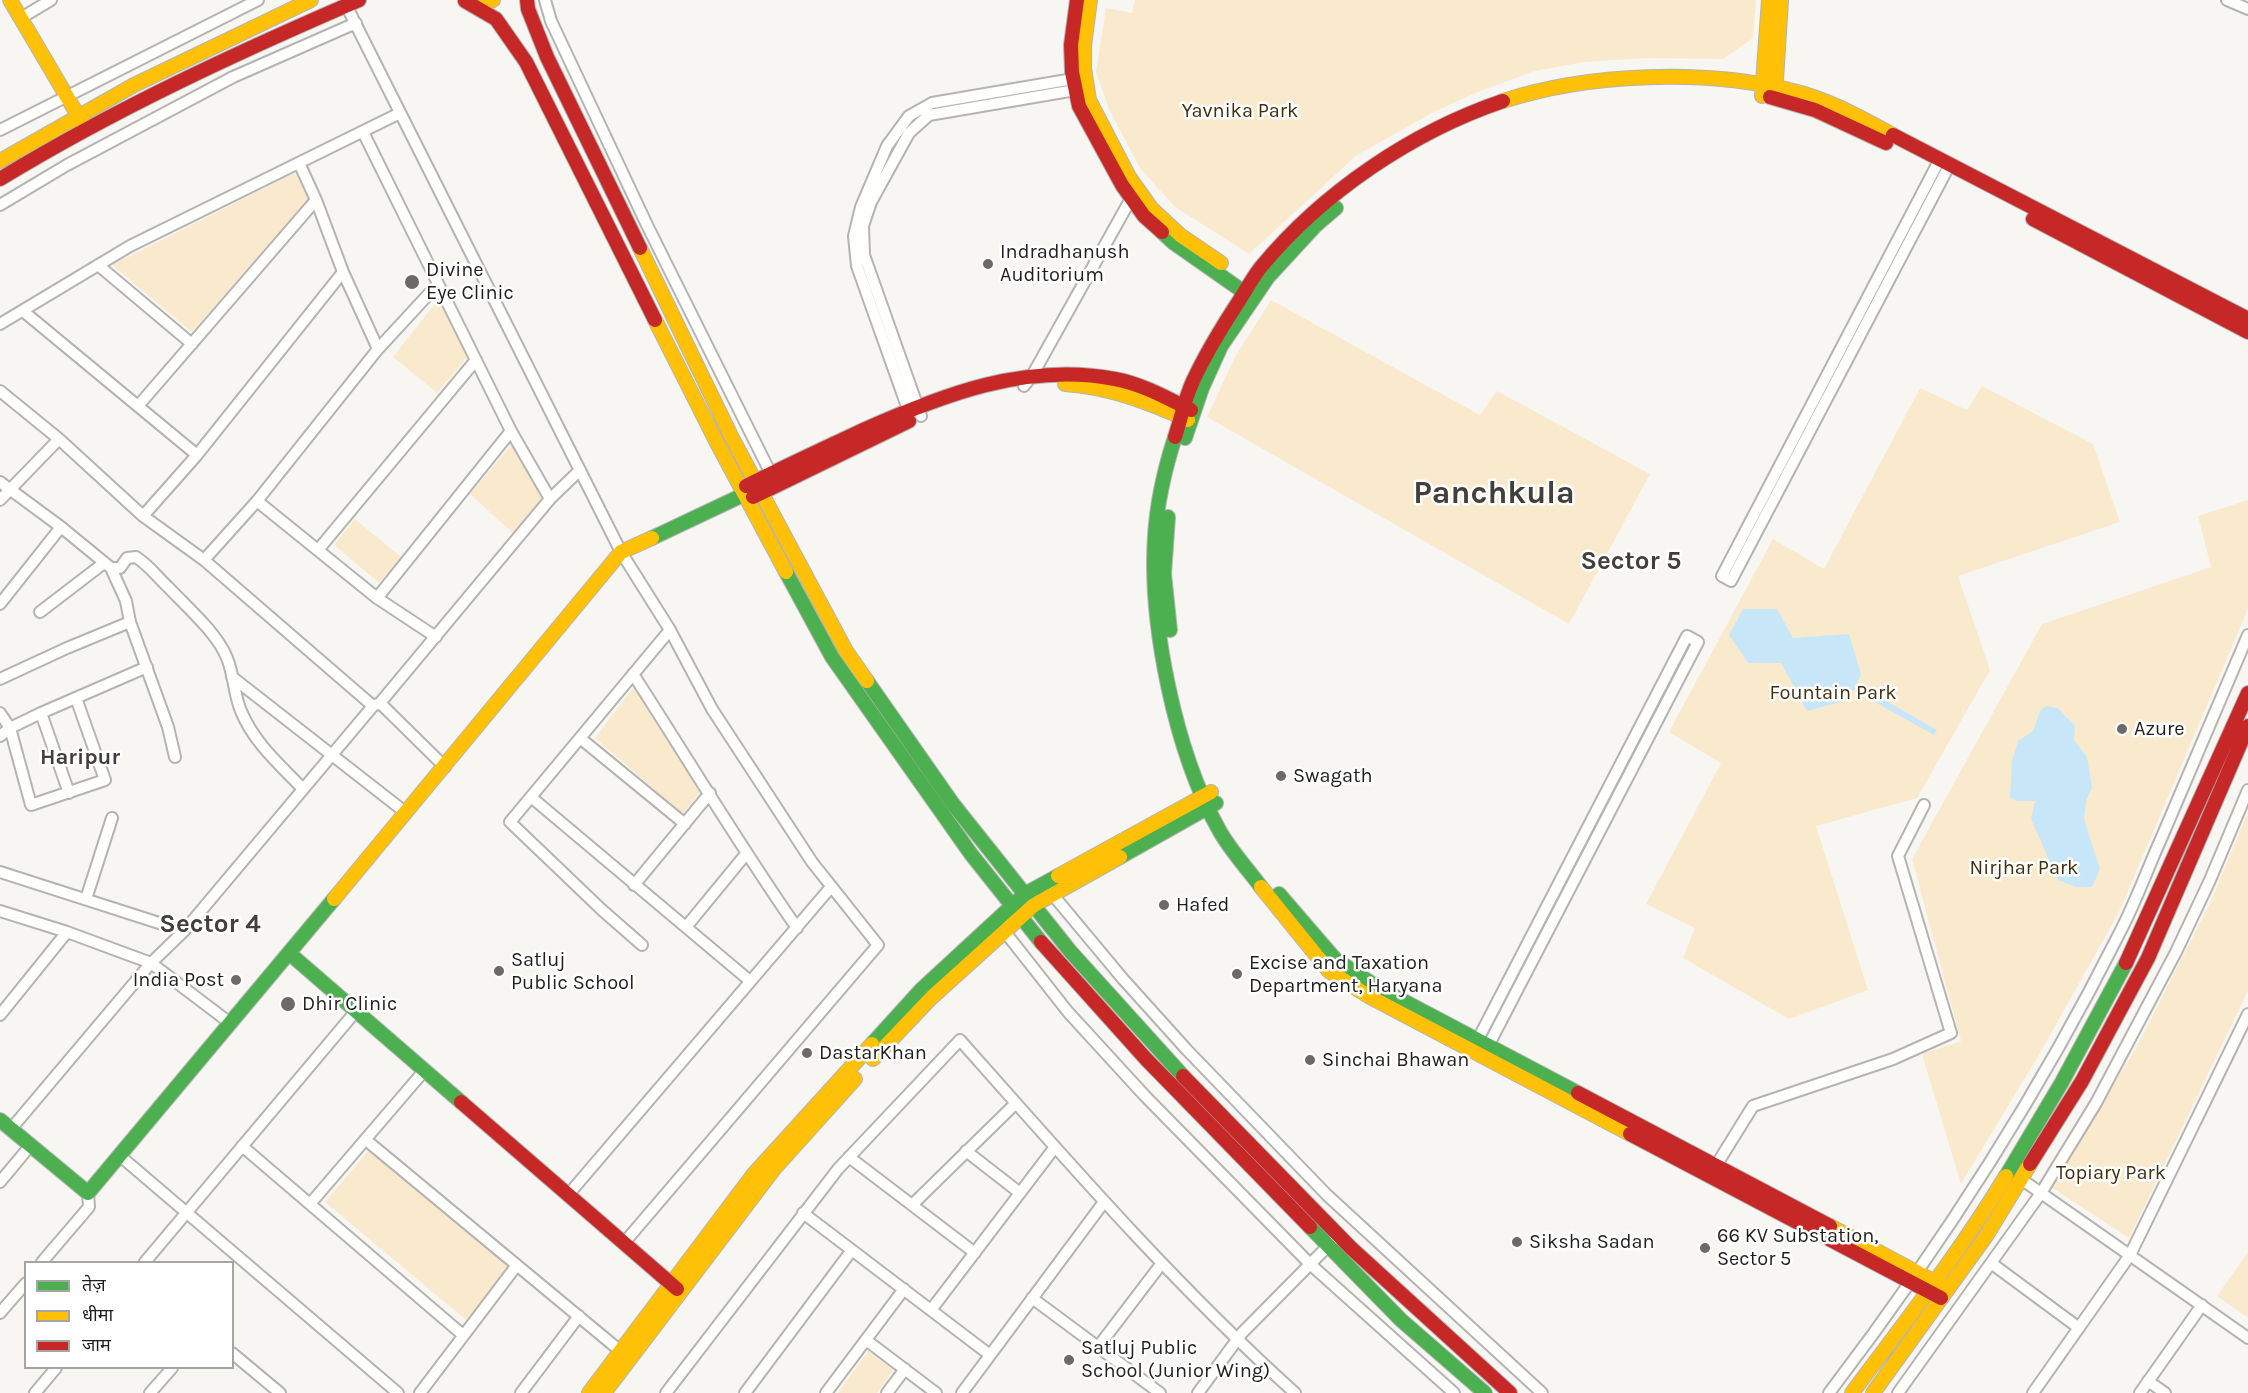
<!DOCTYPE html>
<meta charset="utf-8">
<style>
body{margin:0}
#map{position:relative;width:2248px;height:1393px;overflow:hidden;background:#f8f6f3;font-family:Karla,"Noto Sans Devanagari",sans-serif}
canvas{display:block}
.legend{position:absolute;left:24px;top:1261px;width:210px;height:108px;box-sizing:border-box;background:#fff;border:2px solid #a6a5a5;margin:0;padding:8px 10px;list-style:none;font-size:18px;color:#201f1d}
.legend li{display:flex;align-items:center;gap:12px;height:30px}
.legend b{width:30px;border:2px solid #a6a5a5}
</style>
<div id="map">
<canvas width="2248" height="1393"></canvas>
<ul class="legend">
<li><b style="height:8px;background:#4caf50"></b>तेज़</li>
<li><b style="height:8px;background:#ffc107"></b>धीमा</li>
<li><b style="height:8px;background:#c62828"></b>जाम</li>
</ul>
</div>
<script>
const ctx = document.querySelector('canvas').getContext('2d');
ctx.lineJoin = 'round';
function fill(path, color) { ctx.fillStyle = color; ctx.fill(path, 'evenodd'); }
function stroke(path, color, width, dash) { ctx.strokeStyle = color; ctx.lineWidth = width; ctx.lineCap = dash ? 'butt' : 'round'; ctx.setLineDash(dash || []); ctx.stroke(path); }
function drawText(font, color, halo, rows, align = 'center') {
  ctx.font = font + ' Karla,sans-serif'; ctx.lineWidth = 5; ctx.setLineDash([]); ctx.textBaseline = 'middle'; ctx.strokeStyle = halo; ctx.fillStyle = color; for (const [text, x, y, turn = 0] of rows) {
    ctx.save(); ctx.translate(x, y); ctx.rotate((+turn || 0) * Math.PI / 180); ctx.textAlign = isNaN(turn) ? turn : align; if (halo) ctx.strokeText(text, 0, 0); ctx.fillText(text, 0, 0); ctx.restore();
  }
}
fill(new Path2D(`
 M1135,0H1756L1753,38L1723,59L1647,58L1584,62L1535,71L1475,93L1432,113L1357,155L1249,254L1175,207L1140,168L1109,109L1096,72L1106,8L1132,13Z
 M295,173L308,199L192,332L112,265Z
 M440,297L469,355L437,393L393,357Z
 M1271,300L1480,415L1497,391L1650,474L1569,624L1207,417L1235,357Z
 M1982,386L2093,444L2120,522L1958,576L1990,670L1917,798L1816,826L1868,990L1789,1019L1683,958L1695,928L1646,904L1721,763L1669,732L1773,539L1824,569L1920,388L1967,410Z
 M513,443L544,504L516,536L470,494Z
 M2248,500V609L2119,912L2040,1053L1961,1184L1922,1054L1961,1041L1912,859L2042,624L2211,567L2198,516Z
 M355,519L401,557L379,583L334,545Z
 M634,687L700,792L683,814L595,738Z
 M2248,812V991L2129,1238L2051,1187L2136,1048L2210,903Z
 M369,1150L510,1268L466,1320L325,1202Z
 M2248,1252V1318L2217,1296Z
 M868,1351L893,1370L877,1393H838Z`), '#faeacd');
fill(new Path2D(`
 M1743,609H1777L1793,638L1849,634L1861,674L1857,684L1937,730L1934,735L1853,690L1848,700L1807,711L1781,663H1748L1729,635Z
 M2047,706L2058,708L2075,726L2074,740L2087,757L2092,788L2086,801L2084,819L2100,869L2092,887H2076L2058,880L2031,819L2035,801H2017L2010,797L2012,761L2018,741L2033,731L2041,709Z`), '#c7e7f9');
const street = new Path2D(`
 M545,0L551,21L647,225L771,474
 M2227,0L2248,9
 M346,5L621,552L670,630L712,709L812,862L878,945L624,1243
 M21,18L51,0
 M0,130L258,0
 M363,132L511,431L550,499
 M1940,159L1722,576L1731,581L1950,164
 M299,163L316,200L343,272L378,349
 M0,205L67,165L233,77L356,23
 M98,265L192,344
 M23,311L197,455
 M0,324L130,246L400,113
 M1024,386L1033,374L1133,195
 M0,391L59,439L143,516L204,560L373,706L380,703L445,767
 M138,406L316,200
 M910,415L857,266L854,236L861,207L887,146L909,116L932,103L1079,78
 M921,416L864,255L863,226L871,202L909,133L929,115L1081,89
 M0,482L61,527L111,568H120L127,558L136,557C151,567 156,576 169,588C187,607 217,633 227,658C234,675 234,695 241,711C254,743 280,765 303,789
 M0,500L59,439
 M257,501L377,598L436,637
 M143,516L197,455L343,272
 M318,550L476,360
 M204,560L257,501L378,349L438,284
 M111,568L126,601L130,622L168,727L175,757
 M377,598L511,431
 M0,604L61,527
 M40,612L104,563
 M633,674C688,759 739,845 797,928
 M232,677L405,812
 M0,679L67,648L130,622
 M380,703L550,499L580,470
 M0,713L10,728L31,805L105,780L76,698
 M41,713L69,793
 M0,736L10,728L41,713L147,667
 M580,738L685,824
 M531,797L750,981
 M0,872L184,931
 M634,885L710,793
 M1048,889L1123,979L1187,1050L1327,1195L1542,1393
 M86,899L112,818
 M0,911L67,932L151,963L230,1023
 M686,927L746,854
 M1005,932L1068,1012L1145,1096L1310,1264L1454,1393
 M642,945L602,910L510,822L670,630
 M0,1015L67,932
 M1475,1045L1687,636L1698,642L1485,1052
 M11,1129L151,963L184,931L373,706
 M366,1140L624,1354
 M242,1146L463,1335
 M966,1151L1020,1193
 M119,1155L398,1393
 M849,1157L975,1253
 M1712,1172L1753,1106L1893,1059L1951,1033L1898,856L1924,805
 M2021,1179L2248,1338
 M0,1182L30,1146
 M568,1195L831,887
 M310,1204L424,1071
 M912,1205L1016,1103
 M803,1213L990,1355
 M42,1262L89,1207L88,1193
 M145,1262L356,1011
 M1991,1263L2079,1328
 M1032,1298L1160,1393
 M931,1310L1055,1147
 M0,1313L26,1283
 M866,1340L936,1393
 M1098,1347L1162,1263
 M232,1353L280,1393
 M2148,1381L2165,1393
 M35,1393L56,1368
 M150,1393L172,1368
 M420,1393L517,1265
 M521,1393L579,1316
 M666,1393L838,1169L960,1040C1068,1162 1174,1284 1295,1393
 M745,1393L852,1250
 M826,1393L904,1289
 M887,1393L905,1369
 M962,1393L1104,1202
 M1198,1393L1242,1333L1332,1242
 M1829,1393C1939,1249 2038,1096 2119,934C2135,904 2147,870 2161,839C2190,771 2219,703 2248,635
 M1898,1393L2041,1193L2096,1103L2176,952L2210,880L2248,790
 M2033,1393L2130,1255L2248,1014
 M2140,1393L2202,1305`);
const fast = new Path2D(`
 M1162,232L1174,243L1251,297
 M1175,437C1165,468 1157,503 1155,536C1149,623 1175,751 1218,828C1229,849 1247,868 1261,887
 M1185,438L1202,388L1221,346L1268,277L1315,226L1336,208
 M1168,517L1164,574L1170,630
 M652,538L745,494
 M786,572L832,657L971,854L1041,942
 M867,681L953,804L1070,951L1183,1076
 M1120,857L1216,803
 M1279,894L1335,959L1377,987L1578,1093
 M289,953L461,1102
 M872,1044L921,990L1025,894L1058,876
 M0,1120L88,1193L334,899
 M2006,1176L2062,1082L2126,963
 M1310,1227L1401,1320L1485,1393`);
const slow = new Path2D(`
 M10,0L83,124
 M1090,0L1084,46V68L1089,100L1129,177L1151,208L1180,235L1221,263
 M466,1L486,2L493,0
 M1762,96L1769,0
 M1775,96L1781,0
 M1503,101C1589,73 1705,69 1793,91C1828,99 1861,118 1893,135
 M0,161L134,85L311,0
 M640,248L732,438L846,651L867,681
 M655,320L716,441L786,572
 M1065,384C1109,387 1148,402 1188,420
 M1058,876L1211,792
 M1261,887L1329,971L1370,997L1630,1134
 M334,899L621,552L652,538
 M873,1059L931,998L1034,905L1120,857
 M1830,1226L1948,1289
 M589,1393L753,1175L872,1044
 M604,1393L774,1169L855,1079
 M1852,1393C1905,1322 1960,1252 2006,1176
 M1873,1393L1986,1236L2030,1164`);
const jam = new Path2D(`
 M527,0L528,9L547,57L640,248
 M1077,0L1071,45L1072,72L1079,106L1122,185L1144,216L1162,232
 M465,1L496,19L526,62L655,320
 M1770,97L1815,110L1886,143
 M1893,135L2248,319
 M0,179C115,109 236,53 359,0
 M2033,219L2248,332
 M1175,437C1181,418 1185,398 1193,381C1206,353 1222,327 1239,301C1246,290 1253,277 1261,267C1323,192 1412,132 1503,101
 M746,486C784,467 823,449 861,431C942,395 1026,362 1115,379C1142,384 1167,398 1191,410
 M753,497L909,421
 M1041,942L1146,1059L1310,1227
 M2126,963L2248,693
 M1183,1076L1351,1248L1510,1393
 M1578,1093L1830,1226
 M461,1102L677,1289
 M1630,1134L1941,1298
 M2030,1164L2082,1081L2148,958L2248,726`);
stroke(street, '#b5b4b2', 14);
stroke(fast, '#b5b4b2', 16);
stroke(slow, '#b5b4b2', 16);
stroke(jam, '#b5b4b2', 16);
stroke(street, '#fefefd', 10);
stroke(fast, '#4caf50', 14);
stroke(slow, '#ffc107', 14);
stroke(jam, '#c62828', 14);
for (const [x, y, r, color] of [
 [988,264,6,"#6c6a68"],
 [412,282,8,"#6c6a68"],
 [2122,729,6,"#6c6a68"],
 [1281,776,6,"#6c6a68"],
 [1164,905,6,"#6c6a68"],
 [499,971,6,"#6c6a68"],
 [1237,974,6,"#6c6a68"],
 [236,980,6,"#6c6a68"],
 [288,1004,8,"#6c6a68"],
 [807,1053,6,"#6c6a68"],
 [1310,1060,6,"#6c6a68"],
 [1517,1242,6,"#6c6a68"],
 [1705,1248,6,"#6c6a68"],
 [1069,1360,6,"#6c6a68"]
]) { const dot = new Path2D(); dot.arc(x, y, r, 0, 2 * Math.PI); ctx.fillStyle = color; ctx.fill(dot); stroke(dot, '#fff', 2); }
drawText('20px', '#403010', '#fff', [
 ["Yavnika Park",1240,111],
 ["Fountain Park",1833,693],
 ["Nirjhar Park",2024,868],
 ["Topiary Park",2111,1173]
]);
drawText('20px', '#201f1d', '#fff', [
 ["Indradhanush",1000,252],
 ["Auditorium",1000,275],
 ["Divine",426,270],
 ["Eye Clinic",426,293],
 ["Azure",2134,729],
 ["Swagath",1293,776],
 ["Hafed",1176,905],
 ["Satluj",511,960],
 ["Public School",511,983],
 ["Excise and Taxation",1249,963],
 ["Department, Haryana",1249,986],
 ["India Post",224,980,"right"],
 ["Dhir Clinic",302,1004],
 ["DastarKhan",819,1053],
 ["Sinchai Bhawan",1322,1060],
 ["66 KV Substation,",1717,1236],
 ["Sector 5",1717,1259],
 ["Siksha Sadan",1529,1242],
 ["Satluj Public",1081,1348],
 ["School (Junior Wing)",1081,1371]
], 'left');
drawText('bold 22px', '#42403d', '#fff', [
 ["Haripur",80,758]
]);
drawText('bold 26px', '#42403d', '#fff', [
 ["Sector 5",1631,562],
 ["Sector 4",210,925]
]);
drawText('bold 32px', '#42403d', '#fff', [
 ["Panchkula",1494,494]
]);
</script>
